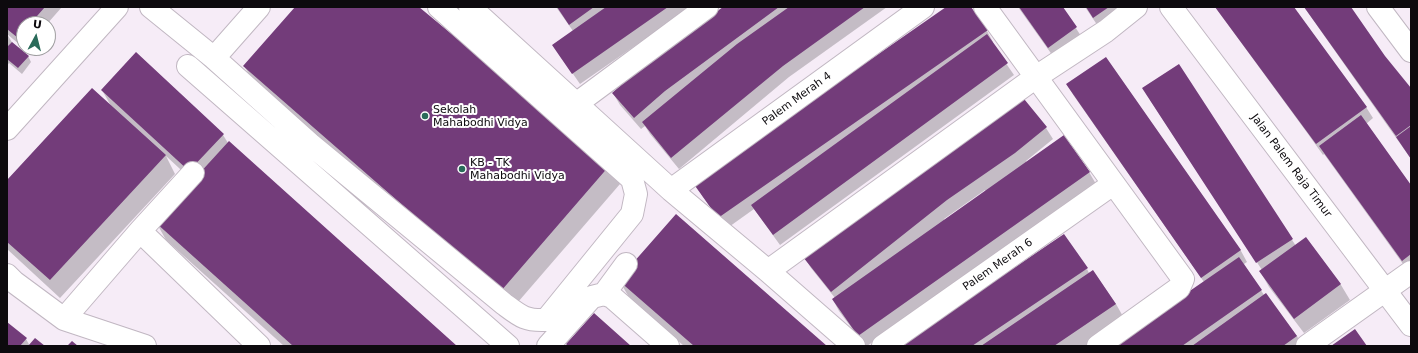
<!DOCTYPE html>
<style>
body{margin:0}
#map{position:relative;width:1418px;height:353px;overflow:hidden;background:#f6ecf7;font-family:"DejaVu Sans",sans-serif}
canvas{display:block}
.frame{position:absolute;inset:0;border:8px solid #0d0a0e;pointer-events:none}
.north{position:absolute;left:16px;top:16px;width:40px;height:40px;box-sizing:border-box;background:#fff;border:1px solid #9e9d9f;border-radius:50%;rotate:7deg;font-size:11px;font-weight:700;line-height:16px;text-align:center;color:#0d0a0e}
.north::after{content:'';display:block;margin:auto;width:14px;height:18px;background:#2a6b5a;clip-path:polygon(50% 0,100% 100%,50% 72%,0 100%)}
</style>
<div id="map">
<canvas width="1418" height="353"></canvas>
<div class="frame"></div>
<div class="north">U</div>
</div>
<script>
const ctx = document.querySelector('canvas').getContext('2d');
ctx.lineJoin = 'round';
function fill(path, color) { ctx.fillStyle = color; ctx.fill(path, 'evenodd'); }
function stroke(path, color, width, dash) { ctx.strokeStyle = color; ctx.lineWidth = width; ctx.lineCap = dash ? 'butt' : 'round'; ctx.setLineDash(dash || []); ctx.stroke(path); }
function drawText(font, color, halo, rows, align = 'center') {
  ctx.font = font + ' "DejaVu Sans",sans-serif'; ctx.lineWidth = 4; ctx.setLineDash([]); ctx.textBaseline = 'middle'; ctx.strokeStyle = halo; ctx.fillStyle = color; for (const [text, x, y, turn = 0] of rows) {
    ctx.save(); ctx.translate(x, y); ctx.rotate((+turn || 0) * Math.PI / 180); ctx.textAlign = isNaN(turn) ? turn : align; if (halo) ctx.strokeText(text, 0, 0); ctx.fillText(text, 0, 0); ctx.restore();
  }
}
fill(new Path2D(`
 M7,7H62L47,24H24L25,49L7,34Z
 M296,7H417L609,166L620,184L512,309L255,84L244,66Z
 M556,7H691L580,84L553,45L573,31Z
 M724,7H887L789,77L679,169L650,134L645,126L641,129L620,105L613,93Z
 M948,7H970L987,31L993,42L992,43L1014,75L780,245L754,209L726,229L701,194Z
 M1018,7H1062L1083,39L1055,59Z
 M1085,7H1127L1100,29Z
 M1215,7H1293L1366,107L1373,118L1366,124L1411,186V275L1324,154L1323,155L1308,134Z
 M1304,7H1350L1384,56L1411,89V159Z
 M48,33L52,40L48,45Z
 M7,34L13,44L28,56L31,62L22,74L9,63L7,66Z
 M30,48H46L39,56Z
 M1106,58L1241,251L1247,262L1244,264L1264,295L1265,294L1297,336L1302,346H1112L1204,282L1074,96L1067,85Z
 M1178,66L1296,246L1306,238L1341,285L1350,300L1304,333L1269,287L1260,271L1262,270L1150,100Z
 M102,90L223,135L228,143L456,346H284L166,240L156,222L193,181L166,156L175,174L60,298L7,249V181L111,106Z
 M1020,95L1046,128L1053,139L1026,161L1027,163L1089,172L1096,184L867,346H865L839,311L833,300L835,298L811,268L804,257ZM985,190L986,192L945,221L944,219Z
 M1087,269L1089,273L1093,271L1116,304L1125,320L1086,346H905Z
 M619,280L825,346H684L630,299Z
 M7,323L26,339L30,346H43H7Z`), '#0003');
fill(new Path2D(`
 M7,7H45L30,24H24V31L18,38L7,29Z
 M295,7H419L610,165L501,291L243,66Z
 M557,7H594L569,25Z
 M606,7H668L572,74L552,45Z
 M723,7H779L665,91L634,118L612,93L645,64Z
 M789,7H865L783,66L671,158L642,122L737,44Z
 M946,7H971L988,30L718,218L693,183Z
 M1019,7H1063L1077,27L1048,48Z
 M1086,7H1109L1093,18Z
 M1215,7H1294L1367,107L1316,144Z
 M1304,7H1351L1385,56L1411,88V125L1396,136Z
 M987,34L1008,63L773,235L751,205Z
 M12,42L29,56L18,68L7,59V47Z
 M136,52L224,134L189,171L101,90Z
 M1106,57L1241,250L1201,278L1066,84Z
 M1179,64L1293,239L1256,263L1142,88Z
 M92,88L166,155L50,280L7,242V180Z
 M1020,94L1047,127L1015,153L947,200L831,292L803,257Z
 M1361,115L1411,185V254L1402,261L1319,146Z
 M1411,126V159L1396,137Z
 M1064,135L1090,172L858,336L832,299Z
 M229,141L457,346H293L155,222Z
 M676,214L827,346H694L618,280Z
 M1064,234L1088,268L972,346H905L903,343Z
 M1306,237L1341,284L1294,319L1259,271Z
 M1239,257L1262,290L1182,346H1110Z
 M1093,270L1116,304L1054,346H981Z
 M1266,293L1297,336L1283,346H1192Z
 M594,313L631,346H568L566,344Z
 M7,322L27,338L20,346H7Z
 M1355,329L1367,346H1331Z
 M35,338L45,346H28Z
 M72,341L78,346H67Z`), '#733c7a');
const minor = new Path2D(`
 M151,7L214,58L310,144L504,304C520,316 525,321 546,320L632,214L636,194L632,179L439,7
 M470,7L671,190L768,271L854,346
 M985,7L1183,279L1179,288L1098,346
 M1171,7L1411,325
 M1378,7L1411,51
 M214,58L259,7
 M188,66L508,346
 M576,104L707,7
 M7,129L117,7
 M671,190L923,7
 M140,231L259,346
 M768,271L1036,77L1106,31L1136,7
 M7,275L14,282L64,319L145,346
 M604,294L626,264
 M64,319L140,231L193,173
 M548,346L592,297L604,294L612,297L668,346
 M883,346L1113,184
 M1307,346L1411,272`);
stroke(minor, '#c1b7c2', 24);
stroke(minor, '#fff', 22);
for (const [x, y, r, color] of [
 [425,116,4,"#2a6b5a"],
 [462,169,4,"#2a6b5a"]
]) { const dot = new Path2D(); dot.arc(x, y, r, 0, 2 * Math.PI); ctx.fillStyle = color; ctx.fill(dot); stroke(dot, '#fff', 1.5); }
drawText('11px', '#0d0a0e', '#fff', [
 ["Palem Merah 4",797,99,-36],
 ["Jalan Palem Raja Timur",1291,166,53],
 ["Palem Merah 6",998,265,-35]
]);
drawText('11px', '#0d0a0e', '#fff', [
 ["Sekolah",433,110],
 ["Mahabodhi Vidya",433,123],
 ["KB - TK",470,163],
 ["Mahabodhi Vidya",470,176]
], 'left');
</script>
